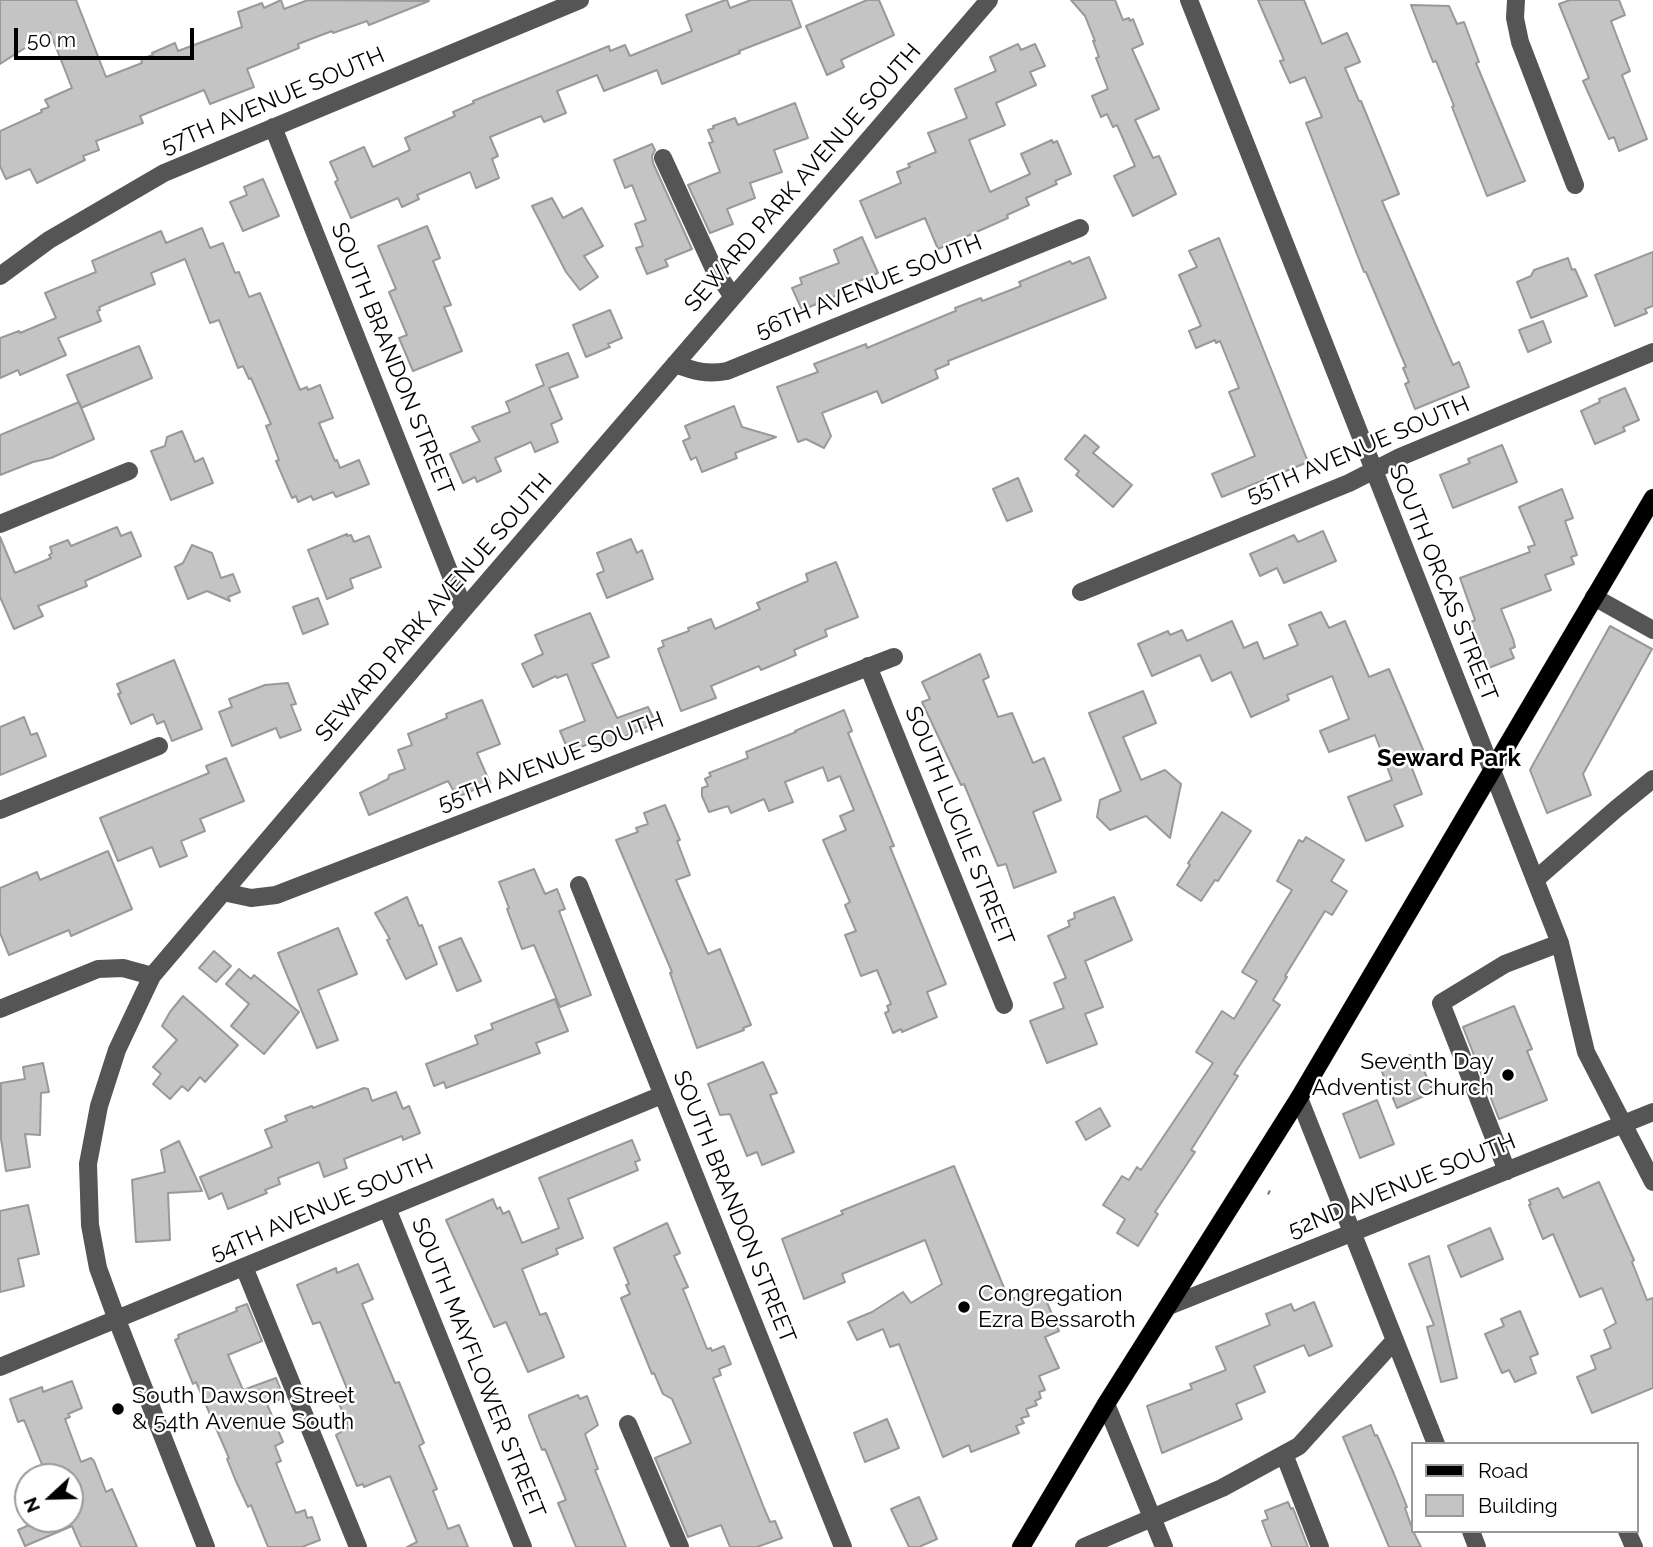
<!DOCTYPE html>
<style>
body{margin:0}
#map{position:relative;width:1653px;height:1547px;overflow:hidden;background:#fff;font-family:Raleway,sans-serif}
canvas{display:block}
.legend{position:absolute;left:1411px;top:1442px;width:228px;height:91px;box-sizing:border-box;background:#fff;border:2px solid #999;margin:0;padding:9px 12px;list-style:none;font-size:21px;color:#000}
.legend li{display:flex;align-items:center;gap:14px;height:35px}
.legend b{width:35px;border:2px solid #999}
.north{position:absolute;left:14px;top:1463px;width:70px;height:70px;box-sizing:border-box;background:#fff;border:2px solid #999;border-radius:50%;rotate:248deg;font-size:19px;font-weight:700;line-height:28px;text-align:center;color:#000}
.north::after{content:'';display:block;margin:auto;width:24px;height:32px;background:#000;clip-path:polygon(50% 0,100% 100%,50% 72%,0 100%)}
.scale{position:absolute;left:14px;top:28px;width:180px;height:32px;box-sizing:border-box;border:4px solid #000;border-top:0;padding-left:9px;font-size:21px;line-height:24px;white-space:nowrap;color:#000;-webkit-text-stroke:5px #fff;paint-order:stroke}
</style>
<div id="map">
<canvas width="1653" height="1547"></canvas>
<ul class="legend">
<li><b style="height:9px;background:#000"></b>Road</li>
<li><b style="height:19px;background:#c4c4c4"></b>Building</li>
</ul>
<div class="north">N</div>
<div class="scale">50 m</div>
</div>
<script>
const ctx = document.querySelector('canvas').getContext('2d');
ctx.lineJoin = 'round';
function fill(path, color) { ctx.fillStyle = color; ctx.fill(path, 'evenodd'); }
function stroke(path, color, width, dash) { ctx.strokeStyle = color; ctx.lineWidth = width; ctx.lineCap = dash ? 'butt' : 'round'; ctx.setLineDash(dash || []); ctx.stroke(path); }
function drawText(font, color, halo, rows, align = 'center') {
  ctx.font = font + ' Raleway,sans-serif'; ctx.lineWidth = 5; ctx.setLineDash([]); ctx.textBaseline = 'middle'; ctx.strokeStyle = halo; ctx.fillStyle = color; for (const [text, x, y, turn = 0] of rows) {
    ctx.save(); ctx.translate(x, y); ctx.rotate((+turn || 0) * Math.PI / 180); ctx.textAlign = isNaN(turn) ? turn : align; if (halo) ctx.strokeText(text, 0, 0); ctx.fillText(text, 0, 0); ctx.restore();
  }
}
const building = new Path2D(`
 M0,0H76L106,77L142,63L141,59L153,55L152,53L175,43L178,51L242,27L238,12L262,3L264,8L281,0L284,9L308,0L429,1L369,25L367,21L333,33L332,31L298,44L299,48L247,69L254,87L210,104L204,90L140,116L143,123L96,141L99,150L83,156L85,160L37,183L30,169L6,179L0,166V131L42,112L41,110L49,107L45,100L72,88L50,32L0,64Z
 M725,0H727L730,8L751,0H791L801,27L739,51L740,53L662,84L657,70L604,91L597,75L557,91L566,113L544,122L541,116L490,137L498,156L492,159L499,178L476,188L470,172L417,195L419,199L402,207L398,198L351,218L335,182L338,180L330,162L364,147L373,167L410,150L405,138L455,116L453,112L474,103L473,101L609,46L610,51L625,45L630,56L692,31L686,15Z
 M867,0H879L894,35L841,60L844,67L827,75L806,26Z
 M1071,0H1115L1123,20L1129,18L1130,21L1133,19L1143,44L1132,49L1159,109L1135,120L1153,158L1159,156L1176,194L1133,216L1114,176L1135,166L1117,125L1113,127L1107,114L1101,117L1092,96L1108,89L1096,58L1099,57L1093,41H1095L1085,16Z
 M1258,0H1304L1322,44L1347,33L1360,62L1345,68L1359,101H1361L1399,194L1382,201L1453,365L1459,362L1469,387L1415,409L1405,384L1409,382L1403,368L1406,367L1366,272H1364L1306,123L1322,117L1305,77L1290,83L1280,61L1284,60Z
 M1570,0H1619L1625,15L1611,21L1630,71L1622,75L1647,139L1619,151L1614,137L1609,139L1583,81L1589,78L1559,4Z
 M1411,5L1449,6L1457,24L1464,22L1479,62L1476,63L1525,181L1487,196L1452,107L1454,106L1436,61L1433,62Z
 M1018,44L1021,50L1035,44L1045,66L1030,72L1036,85L996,103L1005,125L969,140L990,192L1030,174L1021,154L1052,140L1053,143L1057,141L1071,174L1055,181L1057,184L1026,198L1029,205L1007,215L1008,218L938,249L925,218L876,238L860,201L901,183L897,172L910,167L908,164L936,152L928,133L967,118L955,89L996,71L990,57Z
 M795,103L808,138L774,150L782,172L750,183L755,198L727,209L733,224L710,233L688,185L720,172L709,143L713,142L708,130L714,128L713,126L735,118L738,125Z
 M652,144L655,150L652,156L653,163L692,249L665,260L668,266L647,274L636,248L643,246L635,224L646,220L632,185L625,188L614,160Z
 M263,179L279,216L243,231L230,202L247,195L244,187Z
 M552,198L563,218L582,208L603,246L584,256L598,277L580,290L566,272L532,206Z
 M427,226L440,258L433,261L451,305L444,307L462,351L413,371L399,338L407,335L389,292L396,289L378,246Z
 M202,228L210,248L223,243L235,273L239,272L249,297L260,293L300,390L307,387L308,390L320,385L333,418L319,423L335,461L337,460L340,468L359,460L369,484L336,497L333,492L313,500L311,496L298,502L296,496L292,498L276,461L279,460L266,426L271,424L251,378L249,379L243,366L238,368L219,320L210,323L185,259L151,273L155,284L99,307L100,310L97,311L101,321L58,338L66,355L20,375L18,370L0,378V338L19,331L20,333L56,318L45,293L96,272L92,261L161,231L166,243Z
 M862,237L878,273L836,291L838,295L802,310L792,288L802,284L800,278L839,263L834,250Z
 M1219,238L1308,462L1222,497L1212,474L1255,456L1229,392L1239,388L1220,341L1216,343L1215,340L1196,348L1189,331L1201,326L1179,275L1197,267L1189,251Z
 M1653,252V306L1645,309L1647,313L1615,326L1595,275Z
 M1089,257L1106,298L948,361L949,364L935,370L938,378L882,403L877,391L822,413L831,436L824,448L806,439L798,442L777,387L818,372L814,364L866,344L867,348L953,312L956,311L955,308L981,298L982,301L985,300L1021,286L1019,282L1070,261L1072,264Z
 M1568,258L1572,270L1575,269L1587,296L1531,318L1517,282L1531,276L1534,270Z
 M610,310L622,338L608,344L610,347L586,357L573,325Z
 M1543,321L1551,342L1528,352L1519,330Z
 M139,346L152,378L81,408L67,375Z
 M568,353L578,377L549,388L562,419L551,424L558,442L535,452L531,442L495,458L501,471L477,482L475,477L463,483L450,454L480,441L472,427L510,412L506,402L544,385L536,365Z
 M1625,388L1639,420L1623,427L1625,431L1595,444L1581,411L1600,402L1599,399Z
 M79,402L94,439L51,458L33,462L0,475V435Z
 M734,406L742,427L776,437L735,453L737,458L702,472L696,457L691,460L683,441L690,438L685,426Z
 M182,431L195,462L203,458L213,483L171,500L151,451L165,446L167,437Z
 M1085,435L1099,447L1093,453L1132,485L1113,507L1076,475L1079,471L1065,459Z
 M1502,445L1517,482L1453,508L1440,475L1470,463L1468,459Z
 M1018,478L1032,511L1007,521L993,489Z
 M1562,489L1573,518L1565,521L1577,555L1571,557L1574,564L1545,575L1551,590L1501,609L1513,639L1515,647L1510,649L1514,658L1486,669L1467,624L1475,620L1460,578L1530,552L1528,547L1535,545L1519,507Z
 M117,527L121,536L131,532L141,556L85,581L87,586L38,606L43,616L14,629L0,597V537L15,573L51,558L49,555L52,553L50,547L68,540L71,546Z
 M1323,531L1336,561L1284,583L1277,568L1260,576L1250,554L1294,535L1298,542Z
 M347,534V536L351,535L354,542L369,536L381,567L350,579L353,588L327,599L308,550Z
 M631,539L637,553L642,550L653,579L607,598L597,574L604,571L597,553Z
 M192,545L212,553L221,578L233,574L240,592L228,597L230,601L207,591L188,599L175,567L183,563Z
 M836,562L858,617L825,630L827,636L794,650L796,655L761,670L759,666L711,686L716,698L681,711L658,649L664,646L662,641L689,631L688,628L711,619L715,629L760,609L757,603L808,581L806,574Z
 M318,598L328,624L303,634L293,607Z
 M1321,612L1329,628L1345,621L1369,677L1389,669L1424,752L1408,758L1422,794L1394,805L1403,826L1366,841L1348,797L1392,780L1375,735L1329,752L1320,731L1349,719L1332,676L1287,695L1289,700L1251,717L1231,672L1212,681L1200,655L1152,676L1138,644L1168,631L1170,635L1182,630L1187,641L1232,621L1244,648L1257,642L1264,659L1298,645L1289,625Z
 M590,613L609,657L592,664L617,718L648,707L656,723L596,749L593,742L569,752L560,731L585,721L567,674L557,678L556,676L533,687L522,664L543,654L535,635Z
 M1610,626L1652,649L1583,774L1591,795L1547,813L1530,770Z
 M980,654L989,677L983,680L998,717L1012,713L1033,763L1044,758L1061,800L1033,812L1056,872L1014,888L1006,864L998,866L964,784L961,785L922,702L930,699L922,682Z
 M174,660L202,729L172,741L164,721L157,724L153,714L131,724L118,694L121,693L117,684Z
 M288,683L296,704L291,705L301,730L280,738L276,728L232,746L219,712L232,707L229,699L265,685Z
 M1143,691L1156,723L1123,737L1141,780L1165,770L1181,784L1170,838L1146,816L1110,830L1097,817L1100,800L1121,791L1089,713Z
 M482,700L500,744L477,753L490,783L457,797L448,781L369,815L360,793L388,779L389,775L405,769L398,750L412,745L408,734L447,718L446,714Z
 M844,710L852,731L848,733L894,846L890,847L946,984L927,992L937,1017L902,1032L901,1029L893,1033L885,1013L889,1011L887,1006L891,1004L877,970L861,976L845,935L856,931L845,905L850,902L823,840L846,830L840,816L854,810L840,776L828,781L823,767L785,782L793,802L769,811L764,799L731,813L728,806L709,812L702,796V788L708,786L705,779L711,776L709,773L748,758L746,752L796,732L795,731Z
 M24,717L31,735L37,733L46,756L0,775V727Z
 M226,758L244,801L200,819L205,831L181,841L187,856L160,867L152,847L118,861L100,818L209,773L206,766Z
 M665,805L680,840L677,841L690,875L676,880L708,954L720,949L751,1025L743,1028L744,1030L697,1048L670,973L672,972L616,840L638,832L636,828L648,824L644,813Z
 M1222,812L1251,831L1218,881L1215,880L1201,901L1177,885L1190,865L1188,863Z
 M1306,837L1344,860L1331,881L1347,891L1332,915L1325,911L1285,976L1287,977L1273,1000L1280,1005L1234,1074L1238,1076L1191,1150L1195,1152L1155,1212L1158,1214L1138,1246L1117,1233L1125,1219L1103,1205L1122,1176L1129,1180L1137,1167L1141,1170L1213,1063L1196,1052L1222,1011L1234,1019L1257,981L1242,972L1292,890L1277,881L1299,840L1303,842Z
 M108,851L132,909L71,936L69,930L9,955L0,933V888L37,872L40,880Z
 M534,869L545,894L557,889L565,909L559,911L591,995L560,1007L534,945L522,949L507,909L509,908L499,882Z
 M407,897L419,926L422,925L437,964L406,979L387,940L390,939L375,913Z
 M1114,897L1132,940L1085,961L1103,1007L1085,1014L1097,1044L1047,1063L1030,1021L1064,1008L1054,983L1066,978L1048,936L1070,926L1068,921L1075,918L1074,913Z
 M338,928L357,974L318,990L338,1040L317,1048L278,953Z
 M461,938L481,981L457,991L439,947Z
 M214,951L231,966L216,982L199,968Z
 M239,969L251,979L254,975L299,1012L264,1054L231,1026L249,1004L226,984Z
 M183,996L238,1045L205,1082L200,1077L188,1091L182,1086L170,1099L153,1084L161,1074L153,1067L177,1040L162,1026L170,1012Z
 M555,999L568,1031L536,1043L540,1053L446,1088L444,1082L434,1086L426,1064L478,1044L475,1036L493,1029L491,1024Z
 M1514,1006L1532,1049L1527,1051L1547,1100L1499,1119L1463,1027Z
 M1410,1055L1415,1068L1418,1070L1423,1068L1433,1092L1397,1108L1380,1067Z
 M763,1062L777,1093L770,1095L794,1152L762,1165L757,1152L747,1156L730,1114L720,1115L708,1084Z
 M43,1063L49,1092L41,1093L40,1135L25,1134L30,1167L6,1171L1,1139V1083L25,1079L23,1067Z
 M364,1088L368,1089L372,1101L396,1092L403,1109L409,1106L420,1133L403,1140L402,1136L344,1159L347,1168L324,1177L319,1162L278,1178L280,1184L265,1190L267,1193L228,1209L222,1193L209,1199L200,1177L272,1147L265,1130L287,1121L285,1116L312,1106L313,1108Z
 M1377,1100L1394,1144L1360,1158L1343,1114Z
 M1100,1108L1110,1126L1086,1140L1076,1122Z
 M632,1140L640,1160L635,1162L638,1170L568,1199L583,1238L556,1249L558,1254L522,1269L540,1315L546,1313L564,1357L528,1372L506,1322L494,1327L446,1220L493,1199L497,1209L500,1207L503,1214L509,1211L522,1243L559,1228L539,1178Z
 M179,1141L202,1191L168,1193L170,1240L136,1242L132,1180L165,1172L161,1150Z
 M954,1166L1009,1300L1041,1288L1059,1331L1045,1337L1059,1368L1039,1376L1045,1390L1039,1392L1041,1398L1035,1401L1037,1405L1026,1409L1029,1416L1021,1418L1024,1423L1016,1426L1019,1433L971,1452L969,1445L943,1457L899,1344L890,1347L883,1329L857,1340L848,1322L872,1312L903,1292L911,1303L942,1284L925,1240L842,1274L845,1282L804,1299L782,1239L843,1214L841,1211Z
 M1599,1182L1634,1260L1632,1262L1647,1300L1653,1298V1388L1592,1413L1577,1377L1596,1369L1591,1356L1611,1348L1604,1330L1616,1323L1602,1288L1580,1297L1553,1234L1543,1239L1529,1205L1531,1204L1529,1200L1558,1188L1563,1198Z
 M28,1205L39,1254L18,1259L24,1286L0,1292V1211Z
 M667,1223L680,1253L674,1256L688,1287L683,1289L707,1349L711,1348L712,1351L724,1346L731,1364L719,1369L721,1375L713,1378L764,1508L770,1522L775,1521L782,1538L757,1547H730L721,1525L688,1537L655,1458L691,1443L672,1399L663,1394L654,1373L652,1374L621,1298L630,1294L626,1285L629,1284L614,1248Z
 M1490,1228L1503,1259L1461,1277L1448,1246Z
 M1429,1256L1457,1378L1441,1382L1427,1327L1434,1325L1409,1264Z
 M358,1264L373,1299L362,1304L395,1383L399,1382L424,1443L419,1446L437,1489L433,1491L448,1529L459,1525L468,1547H407L417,1542L390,1476L364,1487L363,1484L357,1486L336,1435L349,1427L337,1399L346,1395L345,1392L348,1391L320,1322L313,1324L297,1285L336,1268L337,1273Z
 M1314,1302L1332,1346L1309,1356L1304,1345L1254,1366L1265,1392L1236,1404L1242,1419L1162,1453L1147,1406L1192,1389L1190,1384L1226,1370L1216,1347L1270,1325L1266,1314L1291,1304L1294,1311Z
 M247,1304L262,1341L228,1355L243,1390L276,1378L284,1398L267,1404L283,1442L275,1446L281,1461L276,1463L296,1513L305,1510L307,1518L312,1517L320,1540L302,1547H268L251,1505L248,1507L235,1479L227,1459L229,1458L196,1382L193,1384L175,1340L179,1338L178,1335L237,1311L236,1308Z
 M1520,1311L1538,1354L1530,1357L1536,1373L1515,1382L1509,1370L1502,1373L1485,1334L1504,1326L1501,1319Z
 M72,1381L82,1408L68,1414L70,1417L65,1419L81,1462L91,1458L94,1461L106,1492L112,1489L137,1547H81L72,1526L25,1546L18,1530L42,1519H70V1477H47L24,1420L18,1422L10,1399L42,1387L43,1392Z
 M578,1395L580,1399L587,1396L598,1425L585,1434L598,1469L595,1470L626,1547H576L558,1503L566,1500L545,1449L542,1450L529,1417V1415Z
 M887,1419L899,1448L865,1462L854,1433Z
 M1371,1425L1375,1436L1377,1435L1394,1474L1407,1507L1405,1508L1413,1531L1421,1547H1389L1343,1437Z
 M919,1497L937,1539L919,1547H909L891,1509Z
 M1288,1502L1291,1509L1293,1508L1308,1547H1272L1262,1521L1268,1519L1265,1511Z`);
fill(building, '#c4c4c4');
stroke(building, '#999', 2);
const major = new Path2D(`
 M1021,1547L1106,1404L1299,1098L1653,498`);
stroke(major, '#dbdbdb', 19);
stroke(new Path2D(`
 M1268,1192L1272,1194`), '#777', 4.5, [2, 3.5]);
stroke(new Path2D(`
 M1189,0L1560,943L1586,1052L1653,1182
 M1516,0L1515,18L1520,42L1575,185
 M273,127L464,609
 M663,158L713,267L733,297
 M0,276L49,240L164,173L580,0
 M675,364C694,371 707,375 727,371L1080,228
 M0,524L129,471
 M1081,592L1349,483L1400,457L1653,352
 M1594,597L1653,630
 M868,666L1004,1005
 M0,810L159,746
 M1535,880L1616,809L1653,779
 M579,885L843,1547
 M223,892L251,898L276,895L894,657
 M0,1009L98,969L123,968L152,976
 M1299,1098L1436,1444
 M1507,1171L1441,1003L1505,964L1560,943
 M387,1208L523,1547
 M244,1267L358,1547
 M1169,1306L1653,1112
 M0,1367L662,1095
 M1106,1404L1164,1547
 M628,1424L680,1547
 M1284,1454L1320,1547
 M1471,1531L1477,1547
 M1627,1531L1634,1547
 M206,1547L117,1320L98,1268L90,1225L88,1164L99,1106L117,1050L152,976L464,609L989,0
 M1084,1547L1222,1488L1299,1446L1395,1340`), '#555', 18);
stroke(major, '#000', 18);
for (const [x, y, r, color] of [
 [1508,1075,7,"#000"],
 [964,1307,7,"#000"],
 [118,1409,7,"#000"]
]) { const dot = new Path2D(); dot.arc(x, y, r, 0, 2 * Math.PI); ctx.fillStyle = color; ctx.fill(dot); stroke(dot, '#fff', 2.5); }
drawText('23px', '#000', '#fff', [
 ["57TH AVENUE SOUTH",273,101,-23],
 ["SEWARD PARK AVENUE SOUTH",803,178,-49],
 ["56TH AVENUE SOUTH",869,287,-22],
 ["SOUTH BRANDON STREET",392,359,68],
 ["55TH AVENUE SOUTH",1358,450,-23],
 ["SOUTH ORCAS STREET",1443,583,68],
 ["SEWARD PARK AVENUE SOUTH",434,608,-49],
 ["55TH AVENUE SOUTH",551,762,-21],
 ["SOUTH LUCILE STREET",959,826,68],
 ["52ND AVENUE SOUTH",1402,1186,-22],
 ["SOUTH BRANDON STREET",734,1207,68],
 ["54TH AVENUE SOUTH",322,1208,-23],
 ["SOUTH MAYFLOWER STREET",478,1368,68]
]);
drawText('23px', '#000', '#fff', [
 ["Seventh Day",1494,1062,"right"],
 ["Adventist Church",1494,1088,"right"],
 ["Congregation",978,1294],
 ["Ezra Bessaroth",978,1320],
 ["South Dawson Street",132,1396],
 ["& 54th Avenue South",132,1422]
], 'left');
drawText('bold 24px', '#000', '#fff', [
 ["Seward Park",1449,759]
]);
</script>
